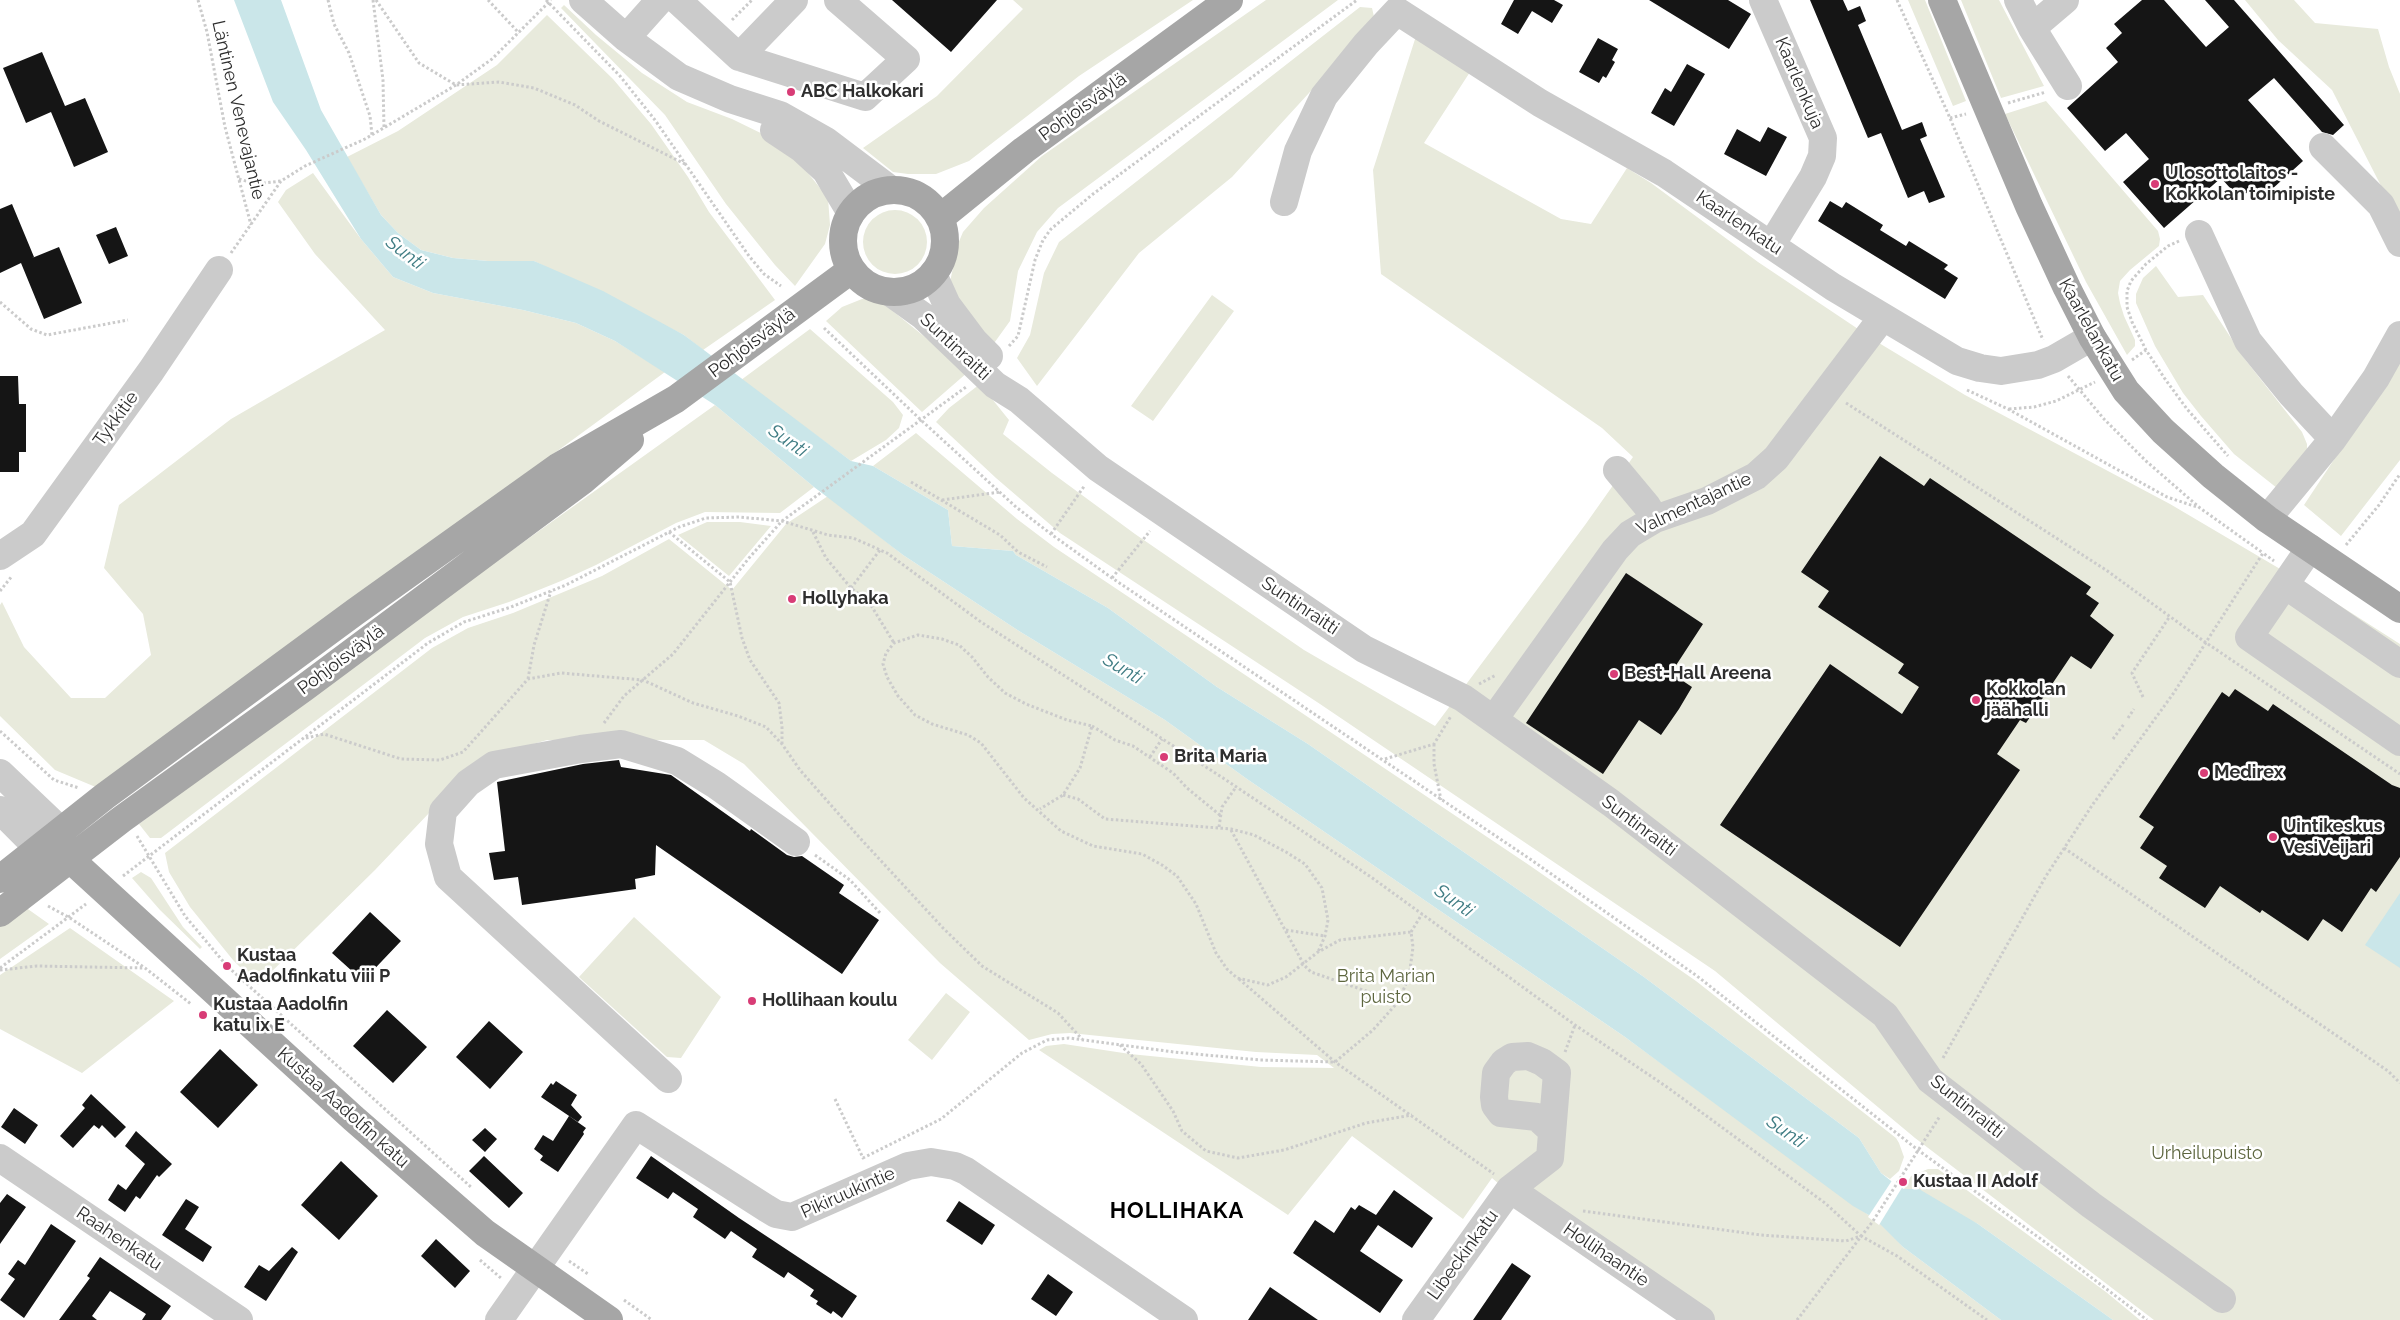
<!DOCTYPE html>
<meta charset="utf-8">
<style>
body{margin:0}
canvas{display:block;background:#fff}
</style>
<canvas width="2400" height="1320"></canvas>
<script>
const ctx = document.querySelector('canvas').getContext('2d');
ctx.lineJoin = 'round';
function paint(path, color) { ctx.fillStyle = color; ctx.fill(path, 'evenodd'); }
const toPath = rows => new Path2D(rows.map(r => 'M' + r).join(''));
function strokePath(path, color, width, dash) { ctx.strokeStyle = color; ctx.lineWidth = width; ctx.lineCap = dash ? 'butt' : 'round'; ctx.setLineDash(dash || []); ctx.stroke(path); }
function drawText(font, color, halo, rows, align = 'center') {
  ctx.font = font + ' Raleway,sans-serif'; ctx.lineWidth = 5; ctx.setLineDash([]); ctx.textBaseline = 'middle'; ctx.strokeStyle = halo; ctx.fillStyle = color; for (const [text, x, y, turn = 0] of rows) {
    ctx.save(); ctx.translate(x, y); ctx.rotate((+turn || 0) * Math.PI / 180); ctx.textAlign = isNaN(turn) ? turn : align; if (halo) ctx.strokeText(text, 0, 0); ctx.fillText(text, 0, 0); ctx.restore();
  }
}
const green = toPath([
 [1013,0,1193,0,1079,76,969,161,936,174,908,174,893,172,863,148,937,96,1023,9],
 [1266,0,1338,0,1058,208,1037,232,1018,271,1010,321,992,346,954,298,950,282,958,244,963,232,984,208,1042,156],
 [1908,0,1925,0,1966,101,1953,106],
 [1961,0,1999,0,2044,86,2001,98],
 [2245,0,2294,0,2315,23,2378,29,2389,67,2400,94,2400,223,2332,90,2278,40],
 [564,5,596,35,642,73,687,102,732,119,777,141,804,168,828,198,830,225,825,244,795,286,775,265,726,204,665,115,561,8],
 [1360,7,1372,8,1375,21,1232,177,1139,253,1037,386,1017,358,1030,335,1044,273,1059,242],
 [547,15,613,79,651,124,688,177,709,212,775,300,703,350,684,335,534,261,488,261,453,258,421,250,398,233,381,215,347,157,398,131,497,65],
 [1417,33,1470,72,1424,143,1561,219,1591,224,1627,168,1651,183,1758,262,1879,343,1965,395,2170,504,2314,589,2400,644,2400,1320,2154,1320,1915,1138,1715,971,1320,704,1060,533,996,478,936,422,949,408,980,384,1009,420,1003,434,1052,473,1135,534,1304,650,1435,726,1585,525,1633,457,1602,428,1381,274,1373,170],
 [2046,101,2158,231,2160,239,2159,246,2130,270,2120,281,2118,293,2120,303,2124,316,2135,340,2135,346,2127,355,2086,282,2005,114],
 [313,173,361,239,393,277,433,293,523,310,576,323,615,341,665,372,98,788,55,770,0,716,0,605,2,602,24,647,71,698,105,698,151,655,143,614,104,568,119,505,231,419,385,330,315,254,278,202,286,190],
 '863 242a32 32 0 1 1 64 0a32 32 0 1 1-64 0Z',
 [2156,266,2178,297,2203,295,2244,358,2302,432,2307,444,2307,457,2282,492,2234,454,2201,416,2183,393,2155,346,2136,303,2136,294,2143,278],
 [1212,295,1234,311,1153,421,1131,406],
 [862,299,878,299,968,372,922,412,826,321,842,307],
 [810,329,893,402,903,415,899,428,886,440,851,461,741,380],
 [2400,360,2400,460,2341,536,2304,505],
 [715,405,814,487,780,513,705,512,676,523,596,565,561,581,509,602,463,617,425,638,161,838,150,838,139,824,409,624],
 [916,433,1017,519,1054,547,1529,865,1696,981,1896,1138,1899,1143,1904,1157,1899,1171,1890,1179,1881,1173,1859,1138,1644,977,1308,744,1217,687,1108,608,1016,555,1013,551,952,546,948,510,873,466],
 [828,496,903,555,1019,631,1165,720,1247,779,1625,1037,1885,1227,1903,1247,2001,1320,1690,1320,1513,1196,1492,1178,1463,1219,1352,1136,1288,1215,1039,1050,1046,1046,1064,1044,1130,1054,1261,1067,1334,1068,1317,1055,1256,1052,1070,1033,1052,1034,1029,1040,940,963,744,764,704,740,547,740,499,754,467,773,375,870,258,985,233,960,190,907,169,872,165,853,432,648,468,628,513,613,602,576,669,539,732,590,786,524],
 [707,522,740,522,771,526,729,576,678,535],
 [141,872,151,878,183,927,202,947,200,949,160,910,132,878],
 [25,907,49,924,0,959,0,927],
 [634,917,721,997,681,1058,667,1057,579,977],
 [70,928,174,1001,82,1073,0,1029,0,975],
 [946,993,970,1012,932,1060,908,1040],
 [1928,1169,1938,1169,2106,1292,2140,1320,2113,1320,1978,1224,1904,1189,1911,1176]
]);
const water = toPath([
 [234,0,281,0,321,110,381,215,398,233,421,250,453,258,488,261,534,261,603,291,684,335,851,461,873,466,948,510,952,546,1013,551,1016,555,1108,608,1217,687,1308,744,1644,977,1859,1138,1881,1173,1895,1184,1904,1189,1919,1189,1978,1224,2113,1320,2001,1320,1903,1247,1874,1218,1853,1206,1625,1037,1247,779,1165,720,1019,631,903,555,814,487,715,405,615,341,576,323,523,310,433,293,393,277,361,239,306,150,273,102],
 [2400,893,2400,968,2365,945]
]);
const pier = toPath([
 [1893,1179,1903,1186,1879,1225,1868,1217]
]);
const building = toPath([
 [892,0,997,0,951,52],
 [1514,0,1554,0,1563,5,1552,23,1532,11,1518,34,1501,24],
 [1649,0,1728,0,1751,14,1729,49],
 [1810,0,1843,0,1848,11,1860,6,1866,21,1858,25,1902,130,1922,122,1927,136,1920,139,1945,197,1929,203,1924,191,1908,198,1881,133,1868,138],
 [2142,0,2164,0,2206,47,2229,27,2205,0,2234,0,2344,125,2333,135,2322,132,2274,78,2248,100,2303,161,2260,200,2251,189,2240,199,2221,178,2164,228,2123,182,2149,159,2126,133,2105,151,2067,108,2118,62,2106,48,2122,33,2114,24],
 [1598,38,1618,49,1612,60,1615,62,1606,78,1603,76,1599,83,1579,72],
 [42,52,65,106,85,98,108,152,74,167,51,112,26,123,3,68],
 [1687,64,1705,74,1674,126,1651,113,1665,88,1671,92],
 [1768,127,1787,137,1766,176,1724,154,1737,129,1760,142],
 [1830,201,1842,208,1846,202,1883,225,1880,230,1906,246,1909,241,1948,265,1944,269,1958,278,1945,299,1818,221],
 [12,204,34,257,32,258,59,247,82,303,44,319,21,263,0,273,0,209],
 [116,227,128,256,109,264,96,235],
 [0,376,18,376,19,404,26,404,26,452,19,452,19,472,0,472],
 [1880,456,1924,486,1930,478,2091,587,2086,594,2099,603,2090,616,2114,635,2091,669,2071,656,2026,723,2020,720,1997,754,2020,770,1900,947,1720,825,1830,664,1902,714,1919,687,1898,673,1904,664,1818,607,1829,591,1801,572],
 [1626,573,1703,624,1671,673,1692,687,1679,709,1661,735,1639,720,1603,774,1526,723],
 [2235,689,2268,711,2273,704,2392,785,2400,788,2400,857,2376,892,2371,888,2342,932,2323,919,2308,941,2262,910,2260,913,2220,886,2205,908,2159,878,2167,866,2140,848,2154,827,2139,817,2222,692,2229,697],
 [619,760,621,767,671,775,750,831,751,829,787,855,794,857,802,856,844,885,839,893,879,920,842,974,656,845,655,875,635,879,636,889,522,905,518,877,494,880,489,853,505,851,497,782,583,764],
 [370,912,401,941,363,981,332,953],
 [387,1010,427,1047,393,1083,353,1046],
 [489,1021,523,1052,490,1089,456,1057],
 [220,1049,258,1085,218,1128,180,1092],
 [556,1081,577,1095,571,1105,582,1117,578,1122,541,1097,551,1083,553,1085],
 [91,1094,126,1127,115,1138,102,1125,99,1129,94,1125,73,1148,60,1136,85,1108,82,1105],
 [14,1108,38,1125,25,1144,1,1127],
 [569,1116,586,1128,583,1132,584,1134,558,1172,540,1160,543,1156,534,1149,543,1135,553,1141],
 [485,1128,497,1139,485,1152,472,1140],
 [136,1131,172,1164,159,1177,157,1175,140,1199,136,1196,125,1212,108,1200,118,1184,126,1190,145,1164,125,1146],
 [484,1156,523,1193,509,1208,469,1171],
 [651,1156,739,1218,857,1296,842,1318,833,1311,831,1314,816,1304,818,1301,810,1296,814,1290,788,1272,784,1278,752,1257,757,1249,731,1231,725,1239,693,1217,698,1209,673,1192,668,1199,636,1178],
 [341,1161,378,1196,339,1240,301,1205],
 [1394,1190,1433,1218,1412,1248,1378,1225,1360,1251,1403,1280,1380,1313,1293,1253,1315,1220,1334,1233,1351,1207,1355,1210,1359,1205,1376,1215],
 [7,1194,26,1207,0,1244,0,1203],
 [186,1199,199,1207,185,1229,212,1247,203,1262,162,1235],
 [959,1201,995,1225,982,1245,946,1221],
 [51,1224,76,1241,24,1318,0,1300,15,1279,8,1274,18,1260,25,1265],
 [436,1239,470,1271,455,1288,421,1256],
 [292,1247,298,1252,266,1301,244,1287,259,1265,269,1271],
 [100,1257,171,1306,161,1320,142,1320,146,1314,110,1291,92,1316,97,1320,59,1320,90,1278,87,1276],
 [1512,1263,1531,1276,1501,1320,1473,1320],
 [1048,1274,1073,1292,1056,1316,1031,1299],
 [1270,1287,1318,1320,1248,1320]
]);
const path = toPath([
 [198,0,207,32,225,127,251,225],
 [328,0,334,24,349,53,370,116,372,135],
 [373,0,383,80,384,128],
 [376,0,419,63,456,85,499,82,534,88,575,105,599,121,687,165],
 [488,0,519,33],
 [546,0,620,76,655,120,749,256,764,274,781,286],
 [1897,0,1950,118,2043,340],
 [732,20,752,0],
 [2008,103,2046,92],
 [1950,118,1966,114],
 [239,179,256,184,281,181],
 [2179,241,2168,246,2146,264,2131,281,2127,291,2127,307,2132,322,2146,350,2165,379,2187,409,2228,456],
 [231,253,281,181,305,166,365,139,456,85,492,59,551,0],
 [0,302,31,329,47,335,128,320],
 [824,328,922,421,1016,507,1051,534,1112,578,1530,859,1697,976,1918,1150,2045,1242,2147,1320],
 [1009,346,1018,336,1035,260,1043,240,1051,229,1093,194,1357,0],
 [2132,360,2146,350],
 [2068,376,2104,419,2146,461,2200,508,2263,553],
 [1967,390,2008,409,2167,497,2197,507],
 [1846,403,2106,570,2205,642,2400,774],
 [2009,409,2034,407,2056,401,2095,382],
 [911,482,1000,535,1018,552,1047,567],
 [942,500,1000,492],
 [669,532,730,582,742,638,750,660,779,703,782,727,782,744],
 [813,532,826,558,851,588,869,602,894,643],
 [1051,534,1085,485],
 [2346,545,2379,505,2400,474],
 [1112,578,1150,531],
 [851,588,880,550],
 [0,591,12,576],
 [528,679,534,645,551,591],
 [1479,684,1496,675],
 [2143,697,2132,673,2170,616],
 [2128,718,2134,709],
 [604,723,624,696,673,654,749,558,782,521,966,387],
 [1092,726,1115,740,1133,746,1173,773,1187,788,1221,816],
 [0,731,54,780,79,788],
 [306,738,324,734,401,759,440,760,463,752,528,679,561,673,643,680,693,703,738,716,766,727,782,744,800,770,859,837,943,928,982,966,1058,1013,1082,1039],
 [2113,739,2124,724],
 [1434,744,1434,764,1441,800],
 [1150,757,1162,739],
 [1385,759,1434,744,1451,716],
 [1063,795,1078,799,1105,819,1231,829,1254,835,1286,852,1305,864,1322,888,1328,920,1325,936,1318,952],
 [1219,827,1222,807,1236,787],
 [1231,830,1304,965,1311,972,1398,1002],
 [137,836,185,916,227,966,472,1188],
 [2064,848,2388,1071,2400,1083],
 [815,855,850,880,881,914],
 [123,876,428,643,464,622,511,607,566,585,679,527,706,518,739,517,782,521,828,535,853,538,887,553,981,622,1223,778,1371,877,1575,1025,1667,1087,1825,1203,1861,1236],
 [48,906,70,918,145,968,191,1004],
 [1286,930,1325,936],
 [1411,932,1422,914],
 [0,968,86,904],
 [0,970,37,966,144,968],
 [1239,979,1335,1062,1494,1174],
 [1120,1045,1141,1064,1173,1111,1182,1131,1206,1151,1238,1158,1284,1150,1366,1123,1412,1115],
 [1565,1052,1575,1025],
 [1943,1058,2046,876,2093,804,2173,694,2263,553,2274,561],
 [835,1099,863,1158,941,1119,1022,1053,1047,1040,1069,1038,1174,1052,1260,1060,1335,1062,1373,1030,1398,1002,1409,977,1413,947,1411,932,1340,940,1318,952,1286,977,1268,985,1237,978,1227,969,1216,953,1196,904,1177,876,1162,865,1142,854,1093,846,1061,831,1024,798,981,743,968,735,932,724,915,715,898,696,887,677,883,664,886,653,894,643,918,635,942,639,959,645,972,657,988,677,1005,693,1026,704,1067,720,1092,726,1080,768,1063,795,1040,809],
 [1583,1211,1761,1235,1846,1241,1861,1236,1897,1256,1987,1320],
 [480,1260,502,1279],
 [569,1261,588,1274],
 [624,1300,652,1320],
 [1797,1320,1873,1221,1940,1116]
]);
const minor = toPath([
 [583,0,626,38,679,77,730,99,780,115,826,141,891,190],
 [677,0,739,57,865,97,906,59,838,0],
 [1763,0,1823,138,1822,156,1813,177,1772,244],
 [2018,0,2032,28,2068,86],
 [2032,28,2065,0],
 [626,38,660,0],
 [739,57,794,0],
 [774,130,801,148,826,171,851,213],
 [2323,147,2381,205,2400,243],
 [1284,202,1298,151,1324,96,1366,44,1397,11,1540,103,1664,173,1833,287,1957,361,1980,368,2001,371,2038,365,2054,359,2092,337],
 [2199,234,2248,341,2291,394,2333,439,2267,519],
 [933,274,947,305,974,341,989,356],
 [891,293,923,316,995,385,1019,400,1098,468,1364,649,1463,698,1611,803,1885,1015,1930,1080,2091,1205,2222,1299],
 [2333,439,2376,378,2400,335],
 [1617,470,1647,506,1655,519],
 [2310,548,2249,637,2400,742],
 [0,556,33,534,151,371,219,270],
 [2285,585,2400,664],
 [1494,719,1615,550,1630,534,1655,519,1707,501,1756,476,1776,458,1882,318],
 [0,773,61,831],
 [0,810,39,849],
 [668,1079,448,877,439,844,443,811,468,783,494,765,581,749,621,744,677,761,716,785,796,842],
 [0,1158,239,1320],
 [1510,1189,1701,1320],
 [499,1320,636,1125,766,1208,776,1214,792,1217,908,1166,931,1162,955,1166,966,1171,1184,1320],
 [1416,1320,1510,1189,1550,1158,1557,1073,1542,1062,1528,1056,1512,1057,1504,1062,1496,1073,1494,1097,1495,1105,1501,1113,1537,1117,1551,1130]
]);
const major = toPath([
 [1942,0,2029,206,2067,288,2092,337,2126,391,2163,431,2213,476,2267,519,2400,609],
 '843 241a51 51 0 1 1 102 0a51 51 0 1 1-102 0Z',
 [940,218,1024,150,1229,0],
 [53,853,70,859,353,1118,485,1233,609,1320],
 [0,879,105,796,355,612,558,467,676,399,851,270],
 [0,913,122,819,304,688,582,481,630,440]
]);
const markers = [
 [791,92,5,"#d83c76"],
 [2155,184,5,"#d83c76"],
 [792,599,5,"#d83c76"],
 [1614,674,5,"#d83c76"],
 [1976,700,5,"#d83c76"],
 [1164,757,5,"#d83c76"],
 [2204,773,5,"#d83c76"],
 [2273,837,5,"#d83c76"],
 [227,966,5,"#d83c76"],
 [752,1001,5,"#d83c76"],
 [203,1015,5,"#d83c76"],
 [1903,1182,5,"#d83c76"]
];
const streetNames = [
 ["Kaarlenkuja",1799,83,67],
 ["Pohjoisväylä",1083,107,-36],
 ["Läntinen Venevajantie",238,110,77],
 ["Kaarlenkatu",1739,223,34],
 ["Kaarlelankatu",2091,330,61],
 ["Pohjoisväylä",752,343,-37],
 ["Suntinraitti",955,347,43],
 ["Tykkitie",116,419,-54],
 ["Valmentajantie",1694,504,-25],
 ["Suntinraitti",1300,606,34],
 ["Pohjoisväylä",341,660,-37],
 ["Suntinraitti",1639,826,37],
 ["Suntinraitti",1967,1107,39],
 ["Kustaa Aadolfin katu",343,1108,42],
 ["Pikiruukintie",848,1193,-24],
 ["Raahenkatu",119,1239,34],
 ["Libeckinkatu",1463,1255,-54],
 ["Hollihaantie",1606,1255,34]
];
const poiNames = [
 ["ABC Halkokari",801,92],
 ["Ulosottolaitos -",2165,174],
 ["Kokkolan toimipiste",2165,195],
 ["Hollyhaka",802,599],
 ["Best‑Hall Areena",1624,674],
 ["Kokkolan",1986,690],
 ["jäähalli",1986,711],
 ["Brita Maria",1174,757],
 ["Medirex",2214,773],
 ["Uintikeskus",2283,827],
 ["VesiVeijari",2283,848],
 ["Kustaa",237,956],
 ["Aadolfinkatu viii P",237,977],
 ["Hollihaan koulu",762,1001],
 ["Kustaa Aadolfin",213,1005],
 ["katu ix E",213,1026],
 ["Kustaa II Adolf",1913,1182]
];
const parkNames = [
 ["Brita Marian",1386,977],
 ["puisto",1386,998],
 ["Urheilupuisto",2207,1154]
];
const waterNames = [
 ["Sunti",405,253,37],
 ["Sunti",788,441,35],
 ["Sunti",1123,669,31],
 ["Sunti",1454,901,35],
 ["Sunti",1786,1132,35]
];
const districtNames = [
 ["HOLLIHAKA",1177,1211]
];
paint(green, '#e8eadc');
paint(water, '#cae6e9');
paint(pier, '#fff');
paint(building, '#151515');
strokePath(path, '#cbcbcb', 3, [2.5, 2.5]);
strokePath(minor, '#cbcbcb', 28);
strokePath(major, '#a6a6a6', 28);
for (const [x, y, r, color] of markers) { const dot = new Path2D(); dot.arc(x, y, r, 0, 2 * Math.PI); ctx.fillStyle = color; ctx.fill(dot); strokePath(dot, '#fff', 2); }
drawText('18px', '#2e2e2e', '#fff', streetNames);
drawText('bold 18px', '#2e2e2e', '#fff', poiNames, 'left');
drawText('18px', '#5d663e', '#fff', parkNames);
drawText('italic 19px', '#407d84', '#fff', waterNames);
ctx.letterSpacing = '1px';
drawText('bold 22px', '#000', '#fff', districtNames);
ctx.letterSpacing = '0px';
</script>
